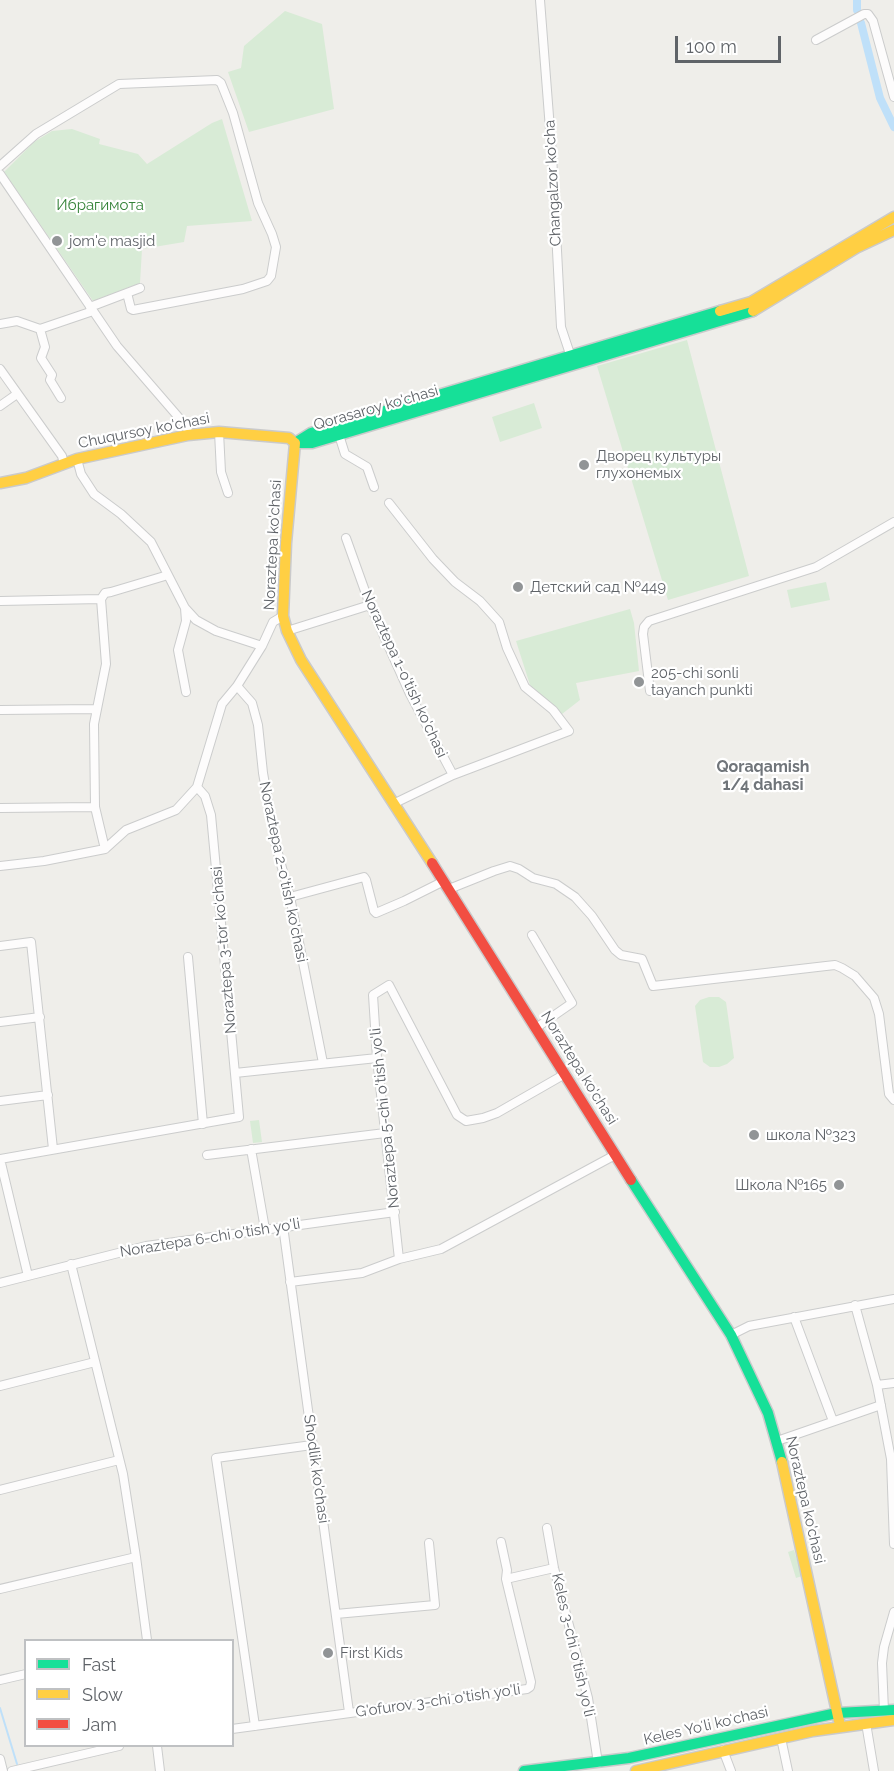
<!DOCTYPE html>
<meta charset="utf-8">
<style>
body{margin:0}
#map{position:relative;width:894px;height:1771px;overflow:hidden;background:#efeeea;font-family:Raleway,sans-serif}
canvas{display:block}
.legend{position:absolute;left:24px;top:1639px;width:210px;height:108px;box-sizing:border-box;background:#fff;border:2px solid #bfc1c3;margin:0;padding:8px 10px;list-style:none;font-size:18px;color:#5f6368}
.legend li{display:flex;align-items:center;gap:12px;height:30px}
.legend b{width:30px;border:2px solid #bfc1c3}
.scale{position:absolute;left:675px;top:36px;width:106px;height:27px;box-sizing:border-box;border:3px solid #5f6368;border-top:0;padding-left:8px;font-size:18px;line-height:21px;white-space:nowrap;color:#5f6368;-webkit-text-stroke:4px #fff;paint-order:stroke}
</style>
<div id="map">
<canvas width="894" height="1771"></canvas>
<ul class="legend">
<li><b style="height:8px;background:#16e098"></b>Fast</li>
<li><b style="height:8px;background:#ffcf43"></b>Slow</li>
<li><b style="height:8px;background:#f24e42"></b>Jam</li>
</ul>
<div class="scale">100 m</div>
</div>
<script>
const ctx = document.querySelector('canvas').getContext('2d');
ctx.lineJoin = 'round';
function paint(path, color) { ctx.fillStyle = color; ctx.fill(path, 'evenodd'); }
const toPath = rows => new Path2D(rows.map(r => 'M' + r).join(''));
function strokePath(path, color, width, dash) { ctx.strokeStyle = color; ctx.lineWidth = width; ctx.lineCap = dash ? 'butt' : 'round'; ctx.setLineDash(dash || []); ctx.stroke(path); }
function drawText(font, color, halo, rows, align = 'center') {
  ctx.font = font + ' Raleway,sans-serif'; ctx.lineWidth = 4.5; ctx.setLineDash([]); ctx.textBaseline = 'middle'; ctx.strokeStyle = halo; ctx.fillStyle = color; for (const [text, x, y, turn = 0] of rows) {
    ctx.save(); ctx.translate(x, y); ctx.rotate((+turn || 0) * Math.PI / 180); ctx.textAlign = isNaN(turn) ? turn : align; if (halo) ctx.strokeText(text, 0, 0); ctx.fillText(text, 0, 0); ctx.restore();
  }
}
const green = toPath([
 [285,11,322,24,334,109,249,132,228,72,241,68,244,46],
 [222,119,252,221,187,226,184,242,142,249,140,283,93,301,4,172,34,142,52,131,72,129,100,139,99,144,138,154,147,164,212,123],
 [687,340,749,576,668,600,597,366],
 [534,403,542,428,500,442,492,417],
 [826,582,830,600,791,608,787,590],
 [630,609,634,623,639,671,576,683,580,700,562,714,530,685,516,641],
 [709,997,719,997,726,1002,734,1058,727,1064,719,1067,710,1067,703,1062,695,1006,700,1000],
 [259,1120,262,1142,253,1143,250,1121],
 [794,1550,802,1576,796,1578,788,1552]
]);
const stream = toPath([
 [0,1708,17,1764]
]);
const canal = toPath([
 [857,0,857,10],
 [861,23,880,98,894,127]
]);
const street = toPath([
 [540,0,552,155,561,327,572,360],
 [816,40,864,14,868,14,873,21,894,97],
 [0,166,36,134,119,84,217,80,221,83,233,113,258,203,272,234,276,247,271,276,267,281,243,289,133,310,131,309,127,293],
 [0,174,117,346,187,427,188,435],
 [90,307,140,288],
 [0,324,17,321,40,329,93,311],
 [40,329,45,347,41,358,52,375,50,380,61,398],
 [0,369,62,456,64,464],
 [0,406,17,394],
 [219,432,221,472,228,493],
 [339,435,345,454,367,467,374,487],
 [77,459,81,474,94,494,121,514,151,542,185,608,196,620,216,631,262,646],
 [389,503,433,559,455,582,480,601,499,622,507,648,525,687,553,710,569,731,453,775,395,803],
 [346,538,370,605,410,694,453,775],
 [101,599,106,664,94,724,95,807,105,849],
 [0,601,101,599,105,593,111,592,168,575],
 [185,608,186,621,178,650,186,692],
 [287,631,370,605],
 [237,686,252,703,258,725,263,773,276,846,290,897,323,1063],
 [650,691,643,634,644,627,649,621,816,567,894,522],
 [0,710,96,709],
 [0,808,95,807],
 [0,866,44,861,105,849,126,830,176,810,197,787,222,704,237,686,262,646,273,622,283,616],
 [449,889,494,871,510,866,519,869,533,878,556,884,575,897,592,916,615,950,621,955,642,959,653,986,826,966,835,965,842,968,855,976,874,998,879,1014,889,1094,894,1100],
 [290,897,364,877,366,880,374,911,376,913,404,901,444,881],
 [532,935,572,1003,536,1028],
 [0,946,31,942,53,1149],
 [188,957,203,1124],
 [0,1022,40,1017],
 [235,1073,377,1058],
 [0,1101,48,1095],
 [251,1149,265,1229],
 [207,1155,385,1133],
 [0,1159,239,1117,211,815,205,796,197,787],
 [0,1159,28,1276],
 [283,1226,349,1712],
 [399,1259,377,1058,373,995,389,985,457,1115,466,1121,483,1118,497,1113,565,1074],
 [71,1264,123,1474,136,1557,147,1640],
 [290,1282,362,1273,399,1259,441,1249,615,1155],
 [0,1283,146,1246,395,1212],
 [855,1305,877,1385,891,1459,894,1544],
 [794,1317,833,1421],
 [731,1335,749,1326,894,1299],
 [877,1385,894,1383],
 [0,1386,95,1362],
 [777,1441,881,1405],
 [0,1490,119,1460],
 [547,1528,554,1568,588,1698,598,1763],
 [506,1579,554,1568],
 [0,1589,136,1557],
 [336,1614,435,1605,429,1543],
 [0,1680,26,1674],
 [884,1711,882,1663,884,1647,894,1612],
 [866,1723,874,1771],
 [255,1726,216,1458,312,1445],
 [232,1729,527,1689,530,1687,531,1682,506,1579,507,1570,501,1542],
 [781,1738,788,1771],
 [157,1746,160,1771],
 [723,1750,731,1771],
 [0,1759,3,1771],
 [12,1771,119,1746]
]);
const fast = toPath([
 [295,443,311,433,720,311],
 [295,443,312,443,753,311],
 [631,1180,731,1335,768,1413,782,1462],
 [524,1771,629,1758,837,1713,894,1710]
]);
const slow = toPath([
 [720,311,751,302,894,217],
 [753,311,856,248,894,230],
 [295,443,286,543,283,616,287,631,301,660,432,863],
 [0,483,26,478,77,459,188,435,219,432,289,438,295,443],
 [782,1462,839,1721],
 [636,1771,813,1731,894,1720]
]);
const jam = toPath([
 [432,863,631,1180]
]);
const markers = [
 [57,241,6,"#919496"],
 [584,465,6,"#919496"],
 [518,587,6,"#919496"],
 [639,682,6,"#919496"],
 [754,1135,6,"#919496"],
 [839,1185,6,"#919496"],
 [328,1653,6,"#919496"]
];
const streetNames = [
 ["Changalzor ko'cha",553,183,-93],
 ["Qorasaroy ko'chasi",376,408,-16],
 ["Chuqursoy ko'chasi",144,431,-11],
 ["Noraztepa ko'chasi",273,545,-87],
 ["Noraztepa 1-o'tish ko'chasi",404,674,65],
 ["Noraztepa 2-o'tish ko'chasi",283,872,78],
 ["Noraztepa 3-tor ko‘chasi",224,950,-95],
 ["Noraztepa ko'chasi",579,1068,58],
 ["Noraztepa 5-chi o'tish yo'li",385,1118,-96],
 ["Noraztepa 6-chi o'tish yo'li",210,1238,-9],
 ["Shodlik ko'chasi",316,1469,82],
 ["Noraztepa ko'chasi",805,1500,77],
 ["Keles 3-chi o'tish yo'li",573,1645,77],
 ["G'ofurov 3-chi o'tish yo'li",438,1701,-8],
 ["Keles Yoʻli koʻchasi",706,1726,-13]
];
const parkNames = [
 ["Ибрагимота",100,205]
];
const poiNames = [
 ["jom'e masjid",69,241],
 ["Дворец культуры",596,456],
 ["глухонемых",596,473],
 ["Детский сад №449",530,587],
 ["205-chi sonli",651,673],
 ["tayanch punkti",651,690],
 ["школа №323",766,1135],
 ["Школа №165",827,1185,"right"],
 ["First Kids",340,1653]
];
const neighbourhoodNames = [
 ["Qoraqamish",763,767],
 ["1/4 dahasi",763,785]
];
paint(green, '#d8ebd6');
strokePath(stream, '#bfe0f9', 2);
strokePath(canal, '#bfe0f9', 8);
strokePath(street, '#cbcccc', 10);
strokePath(fast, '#cacacb', 13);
strokePath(slow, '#cacacb', 13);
strokePath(jam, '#cacacb', 13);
strokePath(street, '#fdfcfc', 8);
strokePath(fast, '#16e098', 10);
strokePath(slow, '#ffcf43', 10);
strokePath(jam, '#f24e42', 10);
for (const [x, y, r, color] of markers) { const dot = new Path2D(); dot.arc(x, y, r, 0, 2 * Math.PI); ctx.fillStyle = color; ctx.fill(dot); strokePath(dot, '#fff', 2); }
drawText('15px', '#5f6368', '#fff', streetNames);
drawText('15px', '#348238', '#fff', parkNames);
drawText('15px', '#5f6368', '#fff', poiNames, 'left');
drawText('bold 16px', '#70757a', '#fff', neighbourhoodNames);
</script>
